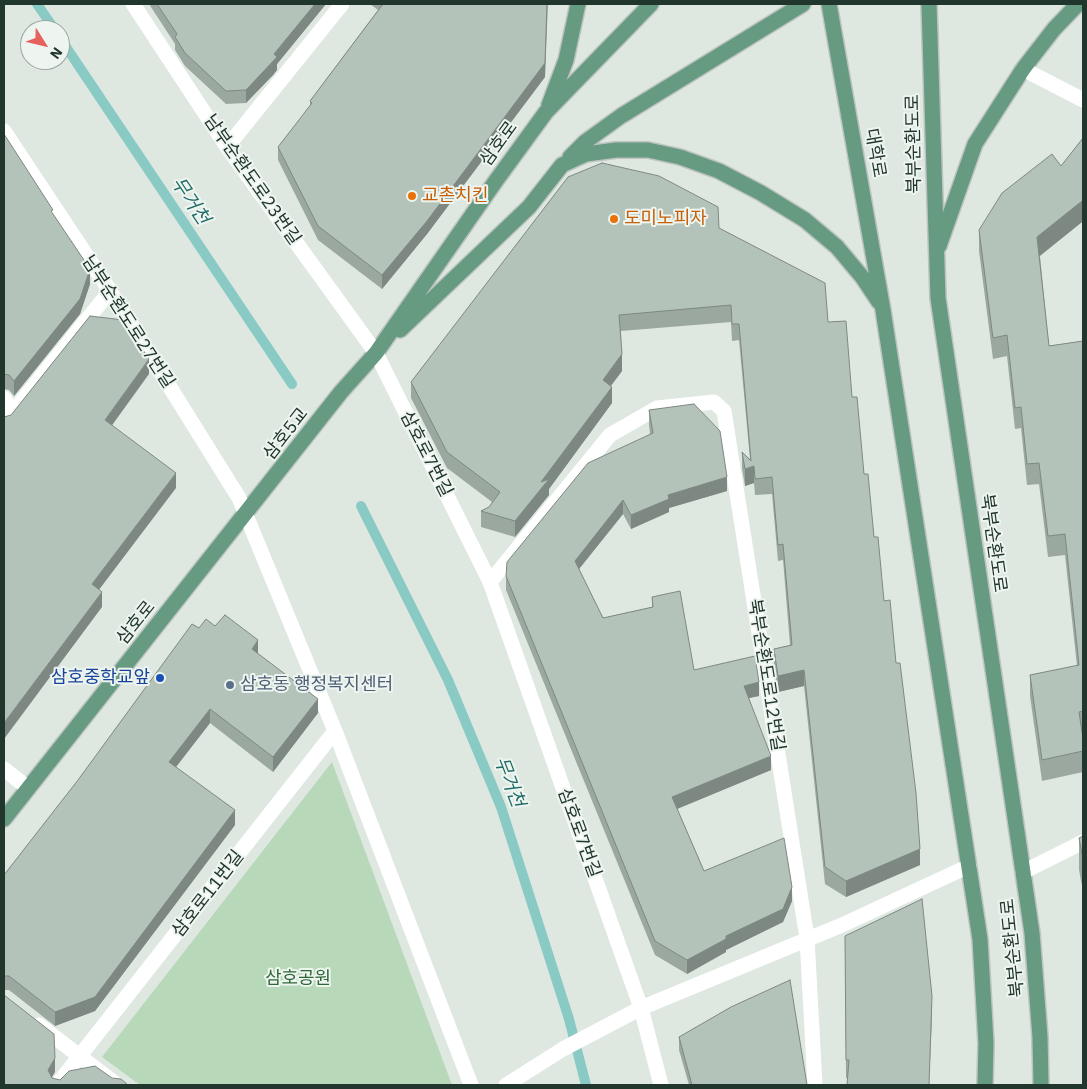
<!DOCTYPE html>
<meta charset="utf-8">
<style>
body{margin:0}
#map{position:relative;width:1087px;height:1089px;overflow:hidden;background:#dee8e1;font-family:"IBM Plex Sans",sans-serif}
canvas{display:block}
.frame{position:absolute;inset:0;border:5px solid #21362c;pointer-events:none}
.north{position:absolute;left:20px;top:20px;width:50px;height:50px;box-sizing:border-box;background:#eef5f0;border:1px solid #9ca9a2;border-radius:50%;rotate:126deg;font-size:14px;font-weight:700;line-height:20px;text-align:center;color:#21362c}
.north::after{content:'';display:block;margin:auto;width:18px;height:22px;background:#e6615e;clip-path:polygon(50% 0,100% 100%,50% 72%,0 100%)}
</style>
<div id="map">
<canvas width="1087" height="1089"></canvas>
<div class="frame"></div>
<div class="north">N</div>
</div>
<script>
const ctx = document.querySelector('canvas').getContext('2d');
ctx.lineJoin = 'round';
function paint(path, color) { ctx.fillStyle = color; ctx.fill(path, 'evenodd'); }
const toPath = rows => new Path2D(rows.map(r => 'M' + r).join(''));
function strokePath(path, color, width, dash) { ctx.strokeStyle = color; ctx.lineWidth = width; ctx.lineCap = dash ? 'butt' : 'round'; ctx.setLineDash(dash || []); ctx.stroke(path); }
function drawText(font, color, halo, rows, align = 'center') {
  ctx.font = font + ' "IBM Plex Sans","Noto Sans KR",sans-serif'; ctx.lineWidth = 4; ctx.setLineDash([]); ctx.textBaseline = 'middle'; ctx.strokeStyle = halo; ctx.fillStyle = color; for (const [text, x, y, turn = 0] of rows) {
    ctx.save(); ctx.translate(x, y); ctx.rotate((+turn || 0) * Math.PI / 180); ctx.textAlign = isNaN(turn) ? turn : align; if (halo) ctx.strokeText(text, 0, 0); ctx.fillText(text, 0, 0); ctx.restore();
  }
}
const green = toPath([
 [332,762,452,1085,140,1085,102,1057]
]);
const stream = toPath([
 [37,4,55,30],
 [60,38,292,384],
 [361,506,448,680,501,807,569,1019,586,1085]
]);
const minor = toPath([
 [133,4,227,147,376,353,490,582,641,1008,661,1085],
 [1023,69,1083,100],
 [4,131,110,291,239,498,335,731,471,1085],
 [227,147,342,4],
 [4,398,13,412,4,424],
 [13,412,110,291],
 [490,582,610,435,657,408,714,402,724,411,807,938,815,1085],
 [4,769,28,788],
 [1023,872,1083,842],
 [39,1025,117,1085],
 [57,1085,335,731],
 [506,1085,563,1049,641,1008,842,925,969,866]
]);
const major = toPath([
 [829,4,883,310,980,939,986,1043,985,1085],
 [929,4,938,298,1032,933,1040,1037,1041,1085],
 [549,105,566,60,578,4],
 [570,157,585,142,621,116,803,4],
 [939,246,975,144,1023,69,1054,29,1078,4],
 [400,330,529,207,562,165,586,154,616,150,648,150,680,157,719,171,761,193,805,220,837,247,863,278,879,302],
 [4,819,341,392,376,353,495,182,546,112,651,4]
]);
const wall = toPath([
 [149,4,326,4,277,64,277,70,273,75,246,103,226,104,185,66,175,50,175,44],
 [370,4,548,4,545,77,427,234,382,289,318,240,278,160,278,147,310,107,310,101,378,10],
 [4,134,53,215,90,284,80,314,14,396,9,390,4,389],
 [1083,138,1083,223,1082,222,1040,256,1049,346,1083,341,1083,732,1082,732,1083,739,1083,772,1042,781,1030,696,1030,675,1077,666,1065,555,1048,557,1039,484,1027,485,1021,428,1015,429,1007,356,993,359,979,251,979,230,1061,166],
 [719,228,828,322,852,397,874,537,884,601,896,663,920,865,846,897,825,884,804,686,778,692,774,665,774,649,790,645,783,560,778,561,772,494,755,495,754,483,745,486,742,468,742,452,750,459,739,340,732,341,731,322,621,331,622,371,611,386,612,403,549,489,549,495,515,537,481,527,481,511,489,507,492,502,447,468,411,398,411,382],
 [649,410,727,491,669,508,669,512,631,529,623,514,579,569,603,618,652,607,652,597,694,670,759,696,749,698,771,770,677,809,704,871,792,901,783,922,726,950,726,952,687,974,655,955,506,590,506,576,650,434,649,424],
 [215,626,258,654,318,713,273,772,210,723,176,767,235,825,95,1011,55,1026,9,990,4,990,4,875,199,628],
 [1083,836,1083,891,1079,870,1079,838],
 [845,936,932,1015,848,1078,846,1078],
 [679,1037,807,1085,689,1085,679,1050]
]);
const shadedWall = toPath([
 [315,4,326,4,277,64,277,70,273,75,246,103,246,90,274,54],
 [547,4,545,77,427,234,382,289,382,275],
 [1082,201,1082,222,1037,258,1037,237],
 [90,269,90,284,80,314,14,396,14,381],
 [622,354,622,371,603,396,603,380],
 [149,359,149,374,105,435,105,420],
 [612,387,612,403,549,489,549,495,515,537,515,521,541,482],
 [754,466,754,483,745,486,745,469],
 [176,473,176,488,92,599,92,584],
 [727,477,727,491,669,508,669,512,631,529,631,515,668,495],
 [623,500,623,514,575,574,575,561],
 [102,592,102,607,4,739,4,723],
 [258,640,258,655,252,649],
 [804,670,804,686,778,692,778,676],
 [759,682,759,696,744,699,744,686],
 [318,699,318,713,273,772,273,757],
 [210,709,210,723,169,776,169,762],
 [771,756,771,770,672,811,672,797],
 [235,810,235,825,95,1011,55,1026,55,1012],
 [920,849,920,865,846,897,846,881],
 [792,887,792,901,783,922,726,950,726,952,687,974,687,960,726,936],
 [932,996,932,1015,929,1085],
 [55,1058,55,1072,48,1084,48,1070]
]);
const building = toPath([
 [157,4,315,4,274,54,277,57,246,90,226,91,185,53,175,37,177,34,157,4],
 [383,4,547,4,545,63,427,221,382,275,318,226,278,147,312,103,310,101,383,4],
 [4,134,53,210,51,211,90,269,80,299,14,381,9,375,4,374,4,134],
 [1083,138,1083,202,1082,201,1037,237,1049,346,1083,341,1083,711,1079,712,1083,739,1083,751,1042,760,1030,675,1079,665,1065,534,1048,536,1039,463,1027,464,1021,407,1015,408,1007,335,993,338,979,230,1002,193,1052,154,1061,166,1083,138],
 [602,163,659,176,718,207,719,228,825,283,828,322,846,321,852,397,857,397,864,474,868,474,874,537,878,537,884,601,890,600,896,663,900,663,916,793,920,849,846,881,825,867,804,670,778,676,774,649,792,645,783,544,778,545,772,477,755,479,754,466,745,469,742,452,751,461,739,324,732,324,731,305,619,315,622,354,603,380,612,387,541,482,549,479,515,521,481,511,489,507,500,492,447,452,411,382,568,177,602,163],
 [90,316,123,320,149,359,105,420,176,473,92,584,102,592,4,723,4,417,11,415,90,316],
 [694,404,720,431,727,477,668,495,669,499,631,515,623,500,575,561,603,618,653,607,652,597,680,591,694,670,755,656,759,682,744,686,771,756,672,797,704,871,784,838,792,887,783,909,726,936,726,939,687,960,655,941,506,576,507,562,588,463,653,433,649,410,694,404],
 [225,615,258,640,252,649,318,699,273,757,210,709,169,762,235,810,95,997,55,1012,9,976,4,976,4,875,78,780,192,624,199,628,206,619,215,626,225,615],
 [1083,836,1083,859,1079,838,1083,836],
 [922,899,932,996,929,1085,847,1085,849,1060,846,1060,845,936,922,899],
 [790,980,807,1085,692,1085,679,1037,731,1007,790,980],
 [4,995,54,1034,55,1058,48,1070,52,1078,60,1080,69,1071,95,1066,112,1078,121,1079,128,1085,4,1085,4,995]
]);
const markers = [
 [412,196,5,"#e8710a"],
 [614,219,5,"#e8710a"],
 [160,678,5,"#1a4fb4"],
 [230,685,5,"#5c6f8a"]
];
const streetNames = [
 ["삼호로",499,144,-54],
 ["북부순환도로",914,144,-91],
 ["대학로",875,153,80],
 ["남부순환도로23번길",252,180,55],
 ["남부순환도로27번길",128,322,57],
 ["삼호5교",286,434,-52],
 ["삼호로7번길",426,454,63],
 ["북부순환도로",993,543,82],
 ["삼호로",136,623,-51],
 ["북부순환도로12번길",766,675,81],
 ["삼호로7번길",579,833,70],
 ["삼호로11번길",208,894,-52],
 ["북부순환도로",1013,948,-96]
];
const foodNames = [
 ["교촌치킨",422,196],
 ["도미노피자",624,219]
];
const transitNames = [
 ["삼호중학교앞",150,678]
];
const serviceNames = [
 ["삼호동 행정복지센터",240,685]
];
const parkNames = [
 ["삼호공원",298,979]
];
const waterNames = [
 ["무거천",190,201,56],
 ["무거천",509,782,69]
];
paint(green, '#b8d8ba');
strokePath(stream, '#8acac5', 10);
strokePath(major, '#bcc3c0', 18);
strokePath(minor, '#fff', 15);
strokePath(major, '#669a81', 15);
paint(wall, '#9ba8a0');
paint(shadedWall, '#7e8882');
paint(building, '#b4c3ba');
strokePath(building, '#7e8882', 1);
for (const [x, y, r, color] of markers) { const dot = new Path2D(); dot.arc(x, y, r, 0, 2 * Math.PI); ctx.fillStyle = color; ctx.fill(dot); strokePath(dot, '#eef5f0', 2); }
drawText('18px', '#21362c', '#eef5f0', streetNames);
drawText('18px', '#c56008', '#eef5f0', foodNames, 'left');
drawText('18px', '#164399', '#eef5f0', transitNames, 'right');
drawText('18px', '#4e5e75', '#eef5f0', serviceNames, 'left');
drawText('18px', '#2f6938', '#eef5f0', parkNames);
drawText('italic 19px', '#216c68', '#eef5f0', waterNames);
</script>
